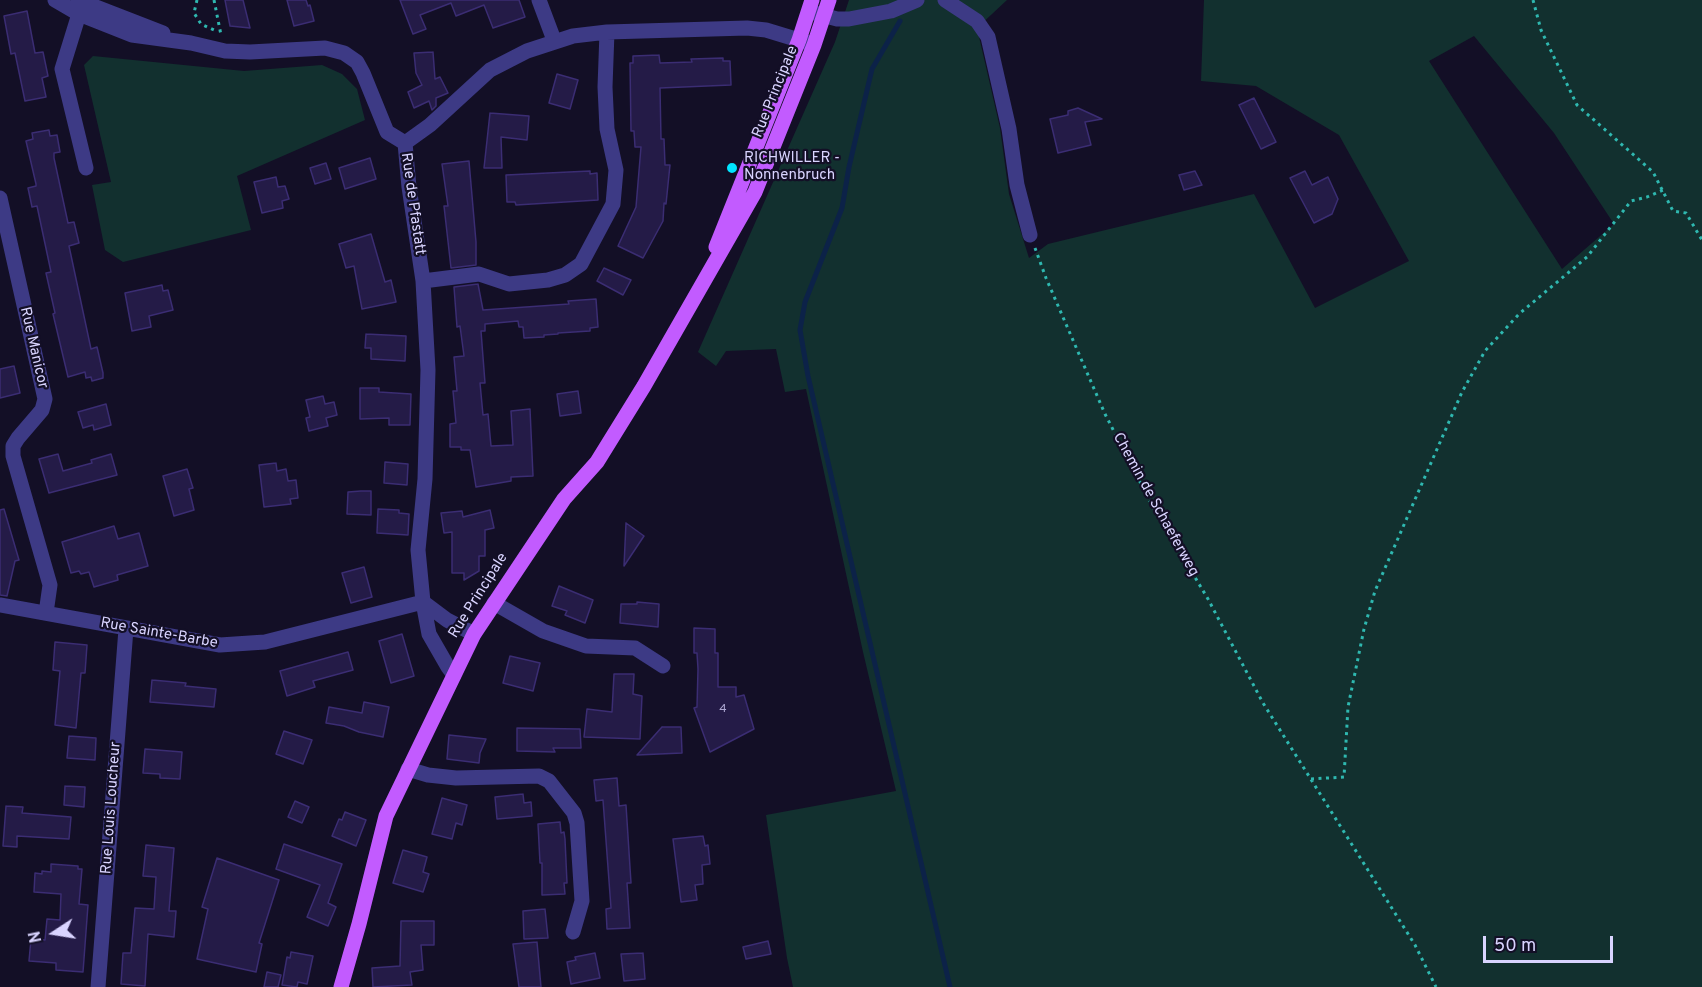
<!DOCTYPE html>
<style>
body{margin:0}
#map{position:relative;width:1702px;height:987px;overflow:hidden;background:#130f26;font-family:Overpass,sans-serif}
canvas{display:block}
.north{position:absolute;left:24px;top:903px;width:60px;height:60px;-webkit-text-stroke:4px #130f26;paint-order:stroke;rotate:258deg;font-size:16px;font-weight:700;line-height:24px;text-align:center;color:#d9d4ff}
.north::after{content:'';display:block;margin:auto;width:21px;height:27px;background:#d9d4ff;clip-path:polygon(50% 0,100% 100%,50% 72%,0 100%)}
.scale{position:absolute;left:1483px;top:936px;width:130px;height:27px;box-sizing:border-box;border:3px solid #d9d4ff;border-top:0;padding-left:8px;font-size:18px;line-height:21px;white-space:nowrap;color:#d9d4ff;-webkit-text-stroke:4px #130f26;paint-order:stroke}
</style>
<div id="map">
<canvas width="1702" height="987"></canvas>
<div class="north">N</div>
<div class="scale">50 m</div>
</div>
<script>
const ctx = document.querySelector('canvas').getContext('2d');
ctx.lineJoin = 'round';
function paint(path, color) { ctx.fillStyle = color; ctx.fill(path, 'evenodd'); }
const toPath = rows => new Path2D(rows.map(r => 'M' + r).join(''));
function strokePath(path, color, width, dash) { ctx.strokeStyle = color; ctx.lineWidth = width; ctx.lineCap = dash ? 'butt' : 'round'; ctx.setLineDash(dash || []); ctx.stroke(path); }
function drawText(font, color, halo, rows, align = 'center') {
  ctx.font = font + ' Overpass,sans-serif'; ctx.lineWidth = 4.5; ctx.setLineDash([]); ctx.textBaseline = 'middle'; ctx.strokeStyle = halo; ctx.fillStyle = color; for (const [text, x, y, turn = 0] of rows) {
    ctx.save(); ctx.translate(x, y); ctx.rotate((+turn || 0) * Math.PI / 180); ctx.textAlign = isNaN(turn) ? turn : align; if (halo) ctx.strokeText(text, 0, 0); ctx.fillText(text, 0, 0); ctx.restore();
  }
}
const green = toPath([
 [849,0,1007,0,977,28,1000,128,1009,194,1029,258,1048,244,1254,194,1315,308,1409,261,1339,135,1256,86,1201,81,1204,0,1702,0,1702,987,793,987,787,958,766,815,896,791,863,652,806,389,785,392,776,349,726,351,716,366,698,352,835,42],
 [1474,36,1554,133,1614,224,1562,269,1429,61],
 [93,56,244,71,322,65,342,74,357,89,365,120,237,176,251,230,123,262,105,250,92,185,111,182,84,65]
]);
const stream = toPath([
 [900,21,872,69,849,167,842,208,805,302,800,330,808,376,950,987]
]);
const building = toPath([
 [225,0,243,0,250,28,230,26,225,0],
 [287,0,306,0,308,6,310,5,314,21,294,26,287,0],
 [400,0,519,0,525,17,493,28,484,5,456,16,451,3,420,15,426,29,413,34,400,0],
 [27,11,35,53,43,52,48,76,42,78,46,97,25,101,15,53,11,54,4,16,27,11],
 [433,52,435,79,440,77,448,93,436,98,436,106,432,110,429,101,414,108,408,92,422,85,416,73,414,53,433,52],
 [659,55,660,63,692,62,691,59,723,58,723,61,730,61,731,85,660,88,661,139,664,139,665,165,670,165,666,204,664,203,663,221,643,258,618,246,636,207,641,147,635,147,634,131,631,131,630,63,633,63,633,56,659,55],
 [557,74,578,80,570,109,549,103,557,74],
 [1254,98,1276,142,1261,149,1239,105,1254,98],
 [1078,108,1102,119,1085,122,1091,145,1058,153,1050,119,1068,115,1068,111,1078,108],
 [490,113,529,116,527,140,501,137,502,168,484,168,490,113],
 [49,130,50,136,57,135,60,152,54,153,54,158,68,223,74,222,79,243,69,246,91,349,97,347,103,373,103,378,92,381,91,377,86,378,85,372,68,377,53,314,55,313,46,273,51,272,37,206,32,207,28,188,36,186,36,184,26,141,33,139,32,133,49,130],
 [370,158,376,179,345,189,339,168,370,158],
 [469,161,476,242,476,265,451,268,444,206,448,206,442,164,469,161],
 [326,163,331,179,315,184,310,168,326,163],
 [590,171,590,174,597,173,598,200,516,205,515,202,507,202,506,175,590,171],
 [1195,171,1202,185,1184,190,1179,175,1195,171],
 [1305,171,1312,185,1328,177,1338,199,1332,214,1314,223,1290,178,1305,171],
 [276,177,278,187,285,186,289,199,282,201,283,208,262,213,254,182,276,177],
 [371,234,385,282,391,280,396,302,362,309,354,266,346,268,339,244,371,234],
 [604,268,631,280,623,295,597,281,604,268],
 [478,284,483,310,569,304,568,301,596,299,598,327,590,328,590,331,558,333,558,334,544,335,544,337,524,338,523,327,519,327,518,321,485,324,485,331,481,331,485,383,480,383,483,415,488,414,491,446,513,445,511,411,530,409,533,476,511,477,511,481,476,487,470,450,461,450,461,447,450,447,450,424,456,423,453,391,457,391,454,357,464,356,460,326,457,327,454,287,478,284],
 [162,285,163,291,168,290,173,310,149,316,151,327,132,331,125,293,162,285],
 [366,334,406,336,405,361,371,359,371,348,365,348,366,334],
 [14,366,20,393,0,398,0,369,14,366],
 [360,388,379,388,379,392,411,394,410,425,389,425,389,418,360,419,360,388],
 [578,391,581,413,560,416,557,394,578,391],
 [323,396,325,404,334,402,337,415,326,418,328,426,309,431,306,418,310,417,306,400,323,396],
 [106,404,111,425,94,430,93,425,83,428,78,412,106,404],
 [58,454,63,471,92,463,91,460,111,454,117,475,49,493,39,459,58,454],
 [385,462,408,464,407,485,384,483,385,462],
 [276,463,277,471,286,469,288,481,296,480,298,498,290,499,291,504,264,507,259,465,276,463],
 [187,469,193,488,189,489,194,510,174,516,163,476,187,469],
 [361,491,371,491,371,515,347,514,348,492,361,491],
 [4,509,19,560,15,561,7,596,0,595,0,510,4,509],
 [378,509,399,510,399,513,409,514,408,535,377,533,378,509],
 [490,510,494,528,485,530,485,556,479,556,479,571,464,580,464,573,452,573,452,532,444,533,441,513,462,511,463,517,490,510],
 [626,523,644,536,624,566,626,523],
 [114,526,118,539,139,533,148,566,117,575,118,580,94,587,89,572,81,574,79,571,71,573,62,542,114,526],
 [364,567,372,597,351,603,342,573,364,567],
 [559,586,593,600,585,623,565,615,567,611,552,606,559,586],
 [637,602,659,604,658,627,620,623,621,604,637,604,637,602],
 [694,628,715,629,715,653,718,653,718,687,736,687,736,697,744,695,754,729,710,752,694,708,697,707,698,669,697,653,694,653,694,628],
 [402,634,414,676,391,683,379,641,402,634],
 [55,642,87,645,85,673,81,673,76,728,55,725,60,671,53,670,55,642],
 [348,652,353,670,313,681,315,687,287,696,280,671,348,652],
 [510,656,540,663,533,691,503,683,510,656],
 [614,674,634,674,633,694,642,696,640,739,584,737,587,709,612,712,614,674],
 [152,680,186,683,185,686,216,689,214,707,150,702,152,680],
 [364,702,389,707,383,737,359,732,344,726,326,723,329,707,362,713,364,702],
 [662,727,681,727,682,753,637,755,662,727],
 [517,728,580,729,581,748,553,748,555,752,517,751,517,728],
 [284,731,312,740,303,764,276,754,284,731],
 [449,735,486,739,480,753,479,763,447,759,449,735],
 [69,736,96,738,95,760,67,758,69,736],
 [145,749,182,752,180,779,160,778,160,774,143,773,145,749],
 [617,778,619,806,626,805,631,883,627,883,630,928,607,929,606,909,611,908,603,800,596,801,594,780,617,778],
 [65,786,85,787,84,807,64,805,65,786],
 [523,794,524,803,531,802,532,816,497,819,495,797,523,794],
 [442,798,467,805,462,825,456,823,452,839,432,834,442,798],
 [295,801,309,807,302,823,288,817,295,801],
 [6,806,23,807,22,813,71,817,69,839,17,836,17,847,3,846,6,806],
 [345,812,366,820,356,846,332,836,339,819,342,820,345,812],
 [560,822,561,833,564,832,565,839,567,883,564,883,565,894,542,895,542,863,540,863,538,824,560,822],
 [703,836,705,846,708,845,710,864,702,865,703,884,695,885,697,900,681,902,673,839,703,836],
 [284,844,342,864,328,903,336,907,328,926,307,917,320,885,276,869,284,844],
 [146,845,174,848,169,911,176,911,174,937,148,934,145,986,121,984,123,953,131,953,135,908,154,909,156,877,143,876,146,845],
 [403,850,427,857,423,872,429,874,423,892,393,883,403,850],
 [217,858,279,880,259,943,262,944,256,972,197,959,208,909,202,907,217,858],
 [51,864,78,866,78,869,82,869,79,904,88,905,83,972,56,970,56,963,29,961,31,939,45,940,47,919,60,920,61,894,34,892,35,873,42,874,42,871,51,872,51,864],
 [545,909,548,938,524,939,523,911,545,909],
 [401,921,434,921,434,945,421,945,423,970,410,972,412,985,373,987,372,968,400,966,401,921],
 [768,941,771,954,746,959,743,947,768,941],
 [537,942,541,987,519,987,513,944,537,942],
 [291,952,313,956,307,984,298,982,297,987,282,985,287,957,290,958,291,952],
 [595,953,600,978,571,984,567,962,576,960,575,957,595,953],
 [643,953,645,979,624,981,621,954,643,953],
 [267,972,281,975,278,987,264,987,267,972]
]);
const path = toPath([
 [197,0,194,13,201,24,214,30],
 [214,0,221,35],
 [1533,0,1541,30,1577,105,1653,172,1673,211,1686,213,1702,240],
 [1035,248,1046,278,1105,414,1153,507,1208,599,1263,703,1415,945,1436,987],
 [1311,779,1344,777,1348,707,1364,629,1375,591,1462,392,1485,351,1519,314,1587,257,1631,201,1647,197,1663,190]
]);
const minor = toPath([
 [55,0,79,14,132,35,191,43,225,51,250,52,325,48,344,53,357,62,363,73,387,132,405,143],
 [78,0,163,33],
 [539,0,554,40],
 [945,0,977,21,988,37,1009,129,1017,185,1030,235],
 [811,12,837,19,849,19,891,11,917,0],
 [79,14,62,69,86,168],
 [405,143,430,125,490,70,527,51,573,36,607,32,747,28,766,30,812,44],
 [0,198,45,399,42,410,18,438,13,446,13,456,50,585,46,613],
 [423,281,479,274,509,284,548,280,565,275,581,264,613,204,616,170,607,129,605,87,607,32],
 [494,603,543,631,586,646,635,648,663,666],
 [0,605,220,645,265,642,423,602,418,550,425,479,428,370,423,281,409,187,405,143],
 [454,675,448,667,429,634,423,602,447,620,474,634],
 [408,769,428,775,456,778,539,776,549,781,574,813,577,823,582,901,573,932],
 [98,987,126,629]
]);
const major = toPath([
 [716,247,799,40,812,0],
 [341,987,359,924,386,816,474,634,564,499,597,462,644,386,755,192,814,45,829,0]
]);
const markers = [
 [732,168,6,"#00e5ff"]
];
const numberNames = [
 ["4",723,710]
];
const streetNames = [
 ["Rue Principale",776,92,-68],
 ["Rue de Pfastatt",412,204,82],
 ["Rue Manicor",33,348,77],
 ["Chemin de Schaeferweg",1155,505,61],
 ["Rue Principale",479,596,-58],
 ["Rue Sainte-Barbe",159,634,10],
 ["Rue Louis Loucheur",112,808,-86]
];
const poiNames = [
 ["RICHWILLER -",744,159],
 ["Nonnenbruch",744,176]
];
paint(green, '#12302f');
strokePath(stream, '#0c2248', 5);
paint(building, '#241b47');
strokePath(building, '#3b2d73', 1.5);
strokePath(path, '#2fb8b0', 3, [3, 4.5]);
strokePath(minor, '#3d3a85', 15);
strokePath(major, '#c25bff', 15);
for (const [x, y, r, color] of markers) { const dot = new Path2D(); dot.arc(x, y, r, 0, 2 * Math.PI); ctx.fillStyle = color; ctx.fill(dot); strokePath(dot, '#130f26', 2); }
drawText('12px', '#aca6d1', null, numberNames);
drawText('15px', '#d9d4ff', '#130f26', streetNames);
drawText('15px', '#d9d4ff', '#130f26', poiNames, 'left');
</script>
